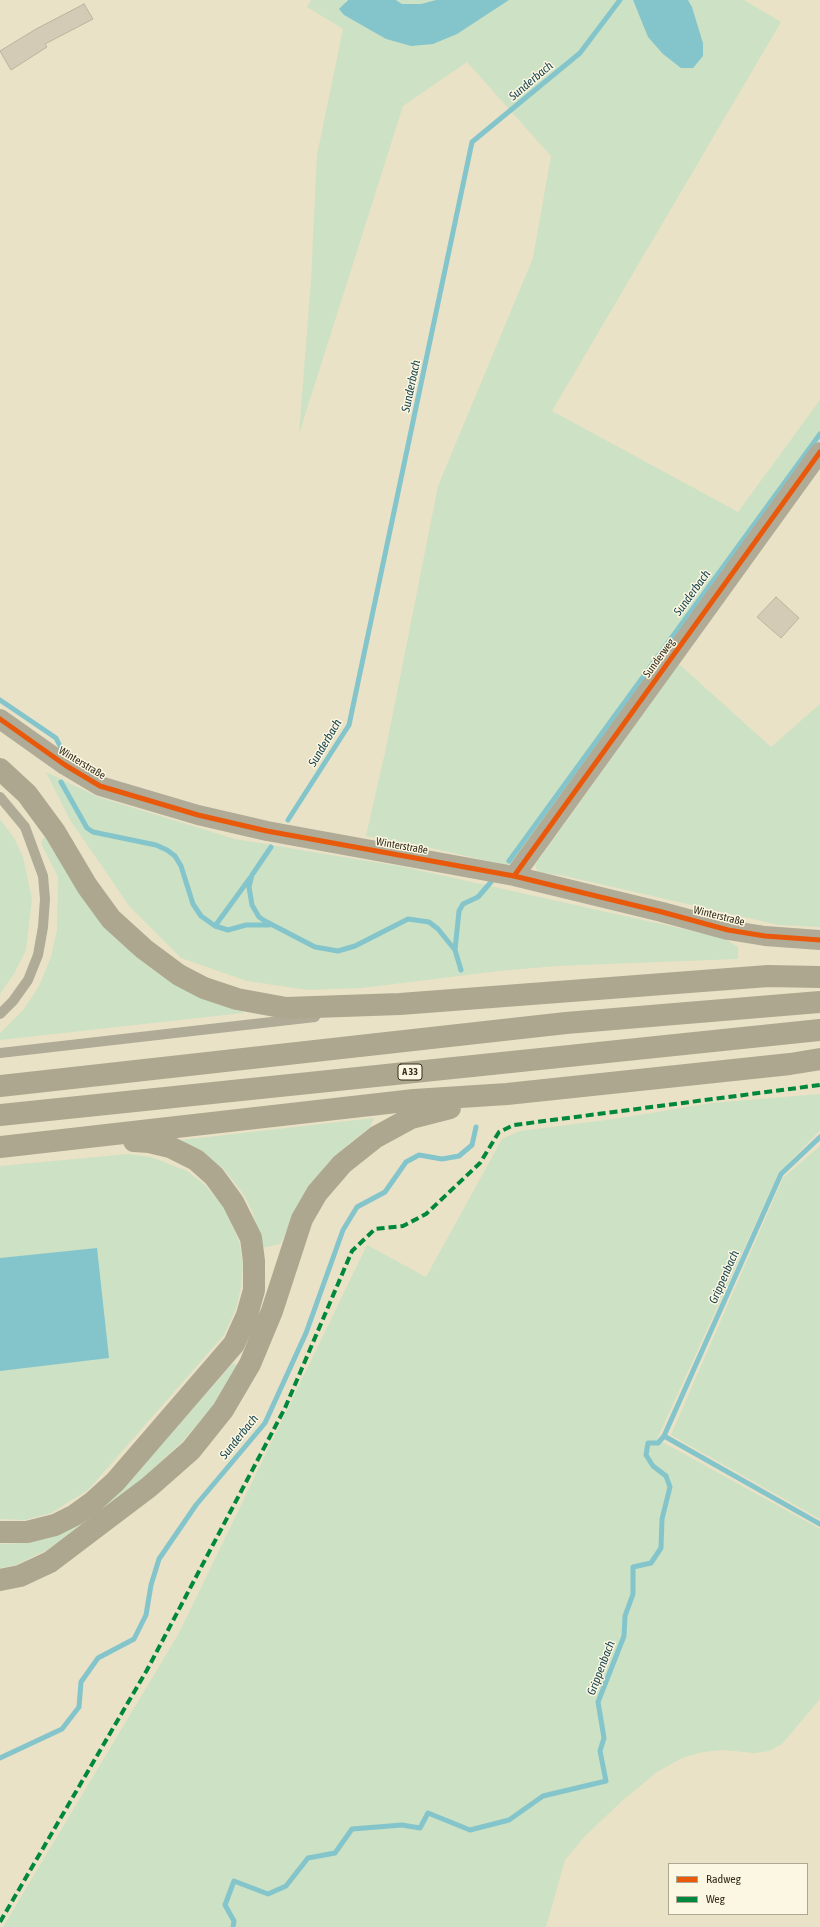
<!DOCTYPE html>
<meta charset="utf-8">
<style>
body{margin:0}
#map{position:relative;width:820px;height:1927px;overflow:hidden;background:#e9e2c6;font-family:"Asap Condensed",sans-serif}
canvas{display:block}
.legend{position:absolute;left:668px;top:1863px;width:140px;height:52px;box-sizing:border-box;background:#fcf7e3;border:1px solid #aca793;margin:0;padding:5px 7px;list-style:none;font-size:12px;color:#342e1b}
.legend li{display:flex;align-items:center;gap:8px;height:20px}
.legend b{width:20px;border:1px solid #aca793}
</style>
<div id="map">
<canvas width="820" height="1927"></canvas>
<ul class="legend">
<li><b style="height:5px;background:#e8590c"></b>Radweg</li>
<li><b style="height:5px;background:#00873e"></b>Weg</li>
</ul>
</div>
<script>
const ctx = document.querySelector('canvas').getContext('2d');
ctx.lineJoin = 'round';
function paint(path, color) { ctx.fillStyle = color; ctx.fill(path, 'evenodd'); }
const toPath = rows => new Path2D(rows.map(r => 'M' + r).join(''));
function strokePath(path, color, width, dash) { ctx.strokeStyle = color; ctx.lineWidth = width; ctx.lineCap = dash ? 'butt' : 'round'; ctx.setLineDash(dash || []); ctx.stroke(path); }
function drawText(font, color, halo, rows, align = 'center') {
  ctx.font = font + ' "Asap Condensed",sans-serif'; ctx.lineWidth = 3; ctx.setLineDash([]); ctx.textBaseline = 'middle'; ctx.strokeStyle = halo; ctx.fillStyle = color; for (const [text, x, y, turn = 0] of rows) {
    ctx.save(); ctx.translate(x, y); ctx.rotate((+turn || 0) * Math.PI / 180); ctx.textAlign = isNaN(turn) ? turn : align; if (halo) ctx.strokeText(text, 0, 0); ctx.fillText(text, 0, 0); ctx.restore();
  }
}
const green = toPath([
 [311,0,348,0,345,1,344,15,386,39,411,46,509,0,633,0,637,11,703,43,692,7,688,0,744,0,781,22,552,411,738,512,820,400,820,439,515,863,506,865,422,846,366,836,386,748,438,486,533,258,551,156,467,62,403,106,299,434,311,281,317,155,343,29,307,7],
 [396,0,436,0,421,4,402,4],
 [679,664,771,747,820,704,820,927,779,925,565,876,538,872,535,865],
 [46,772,98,797,235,839,404,867,724,938,738,947,738,959,557,966,499,971,362,988,308,990,247,981,181,958,130,907,70,820],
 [0,819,14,838,23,857,32,899,26,950,15,972,0,994],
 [46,834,104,924,135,956,173,982,243,1010,243,1013,0,1040,0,1033,24,1009,39,986,51,957,57,930,58,877,41,843],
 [820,1094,820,1130,778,1174,657,1439,820,1529,820,1699,782,1744,769,1751,754,1753,724,1750,703,1752,682,1758,657,1772,622,1801,585,1836,565,1860,546,1927,3,1927,179,1633,367,1245,426,1277,502,1139,520,1131,614,1119,712,1103],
 [374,1118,370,1127,333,1157,309,1186,280,1244,262,1248,253,1213,244,1195,223,1168,203,1154,181,1143,181,1140],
 [820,1146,820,1519,671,1435,783,1178],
 [128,1154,151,1157,187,1171,204,1184,224,1207,239,1241,243,1263,241,1287,236,1309,224,1335,88,1490,51,1513,25,1520,0,1519,0,1166],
 [233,1363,237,1365,213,1405,183,1441,143,1478,90,1520,47,1550,16,1565,0,1568,0,1544,26,1543,56,1536,81,1524,113,1499]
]);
const water = toPath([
 [348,0,396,0,402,4,421,4,436,0,509,0,457,34,433,44,411,46,386,39,344,15,339,9],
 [633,0,688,0,692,7,703,43,703,56,693,68,681,68,663,54,648,37],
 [97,1248,109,1358,0,1371,0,1258]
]);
const stream = toPath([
 [0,700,56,738,61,748,76,758],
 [61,782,87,828,93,832,156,845,167,850,175,856,181,866,193,904,201,916,215,926,228,930,246,925,269,925],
 [288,820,349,725,472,142,580,53,620,0],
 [271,847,252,875,249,887,252,905,259,917,265,921,315,947,338,951,355,946,408,919,429,922,438,929,455,950,461,970],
 [509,861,820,434],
 [215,926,250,878],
 [455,950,459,911,463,904,478,897,491,882],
 [664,1436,820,1524],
 [0,1758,62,1729,79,1707,81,1682,98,1658,134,1639,146,1615,151,1585,159,1559,196,1505,265,1423,306,1333,343,1230,357,1207,385,1192,406,1162,419,1155,442,1159,459,1156,472,1145,476,1127],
 [233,1927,234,1921,225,1905,234,1881,268,1894,286,1886,308,1858,335,1853,352,1829,402,1825,420,1828,428,1813,470,1830,509,1820,543,1796,606,1781,600,1751,604,1738,598,1702,624,1636,625,1616,633,1594,633,1567,651,1563,661,1548,662,1519,670,1487,666,1476,653,1466,646,1455,648,1443,658,1443,664,1436,781,1174,820,1137]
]);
const building = toPath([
 [84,4,93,19,45,44,47,47,11,70,0,51,36,29,84,4],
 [776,597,799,618,781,638,757,617,776,597]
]);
const service = toPath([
 [0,797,25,827,43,876,45,899,43,927,38,955,28,980,13,1001,0,1014],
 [0,1053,315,1017]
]);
const minor = toPath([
 [0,719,65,765,100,786,198,815,267,831,514,876,662,912,728,930,765,936,820,940],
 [514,876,820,452]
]);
const motorway = toPath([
 [0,769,27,794,55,832,87,886,111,919,144,949,179,975,204,988,237,999,286,1008,400,1004,768,976,820,977],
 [0,1086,566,1023,820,1002],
 [0,1115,820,1030],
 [0,1147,414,1100,507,1094,790,1064,820,1059],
 [0,1532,27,1532,55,1525,75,1515,93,1502,115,1482,234,1344,247,1315,254,1290,254,1261,251,1238,233,1202,214,1176,196,1160,170,1147,149,1142,134,1141],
 [0,1580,20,1576,50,1562,149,1487,191,1450,223,1410,250,1364,272,1311,302,1219,317,1193,342,1164,376,1137,411,1118,450,1108]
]);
const quiet = toPath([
 [0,1922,147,1670,285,1408,352,1251,375,1229,403,1226,426,1214,480,1163,499,1132,514,1125,820,1085]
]);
const cycleway = toPath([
 [0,719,65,765,100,786,198,815,267,831,514,876,662,912,728,930,765,936,820,940],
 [514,876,820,452]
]);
const shields = [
 [410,1072,24]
];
const shieldNames = [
 ["A 33",410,1072]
];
const streetNames = [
 ["Sunderweg",659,658,-54],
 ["Winterstraße",82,763,31],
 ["Winterstraße",402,846,10],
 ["Winterstraße",719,916,14]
];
const waterNames = [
 ["Sunderbach",531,81,-40],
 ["Sunderbach",411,386,-78],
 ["Sunderbach",692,593,-54],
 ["Sunderbach",325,743,-59],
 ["Grippenbach",724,1277,-66],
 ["Sunderbach",239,1437,-51],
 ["Grippenbach",601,1668,-69]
];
paint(green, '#cde1c4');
paint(water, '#84c5cc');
strokePath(stream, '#84c5cc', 5);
paint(building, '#d4cbb6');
strokePath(building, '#bcb39f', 1);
strokePath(service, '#b0ab97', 10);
strokePath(minor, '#b0ab97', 20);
strokePath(motorway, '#aea790', 22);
strokePath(quiet, '#00873e', 4, [8, 4]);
strokePath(cycleway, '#e8590c', 5);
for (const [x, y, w] of shields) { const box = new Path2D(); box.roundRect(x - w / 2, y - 8, w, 16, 3); ctx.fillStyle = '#fcf7e3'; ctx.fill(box); strokePath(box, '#342e1b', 1); }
drawText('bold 10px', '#342e1b', null, shieldNames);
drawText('11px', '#342e1b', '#fcf7e3', streetNames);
drawText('italic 12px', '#19454f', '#fcf7e3', waterNames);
</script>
